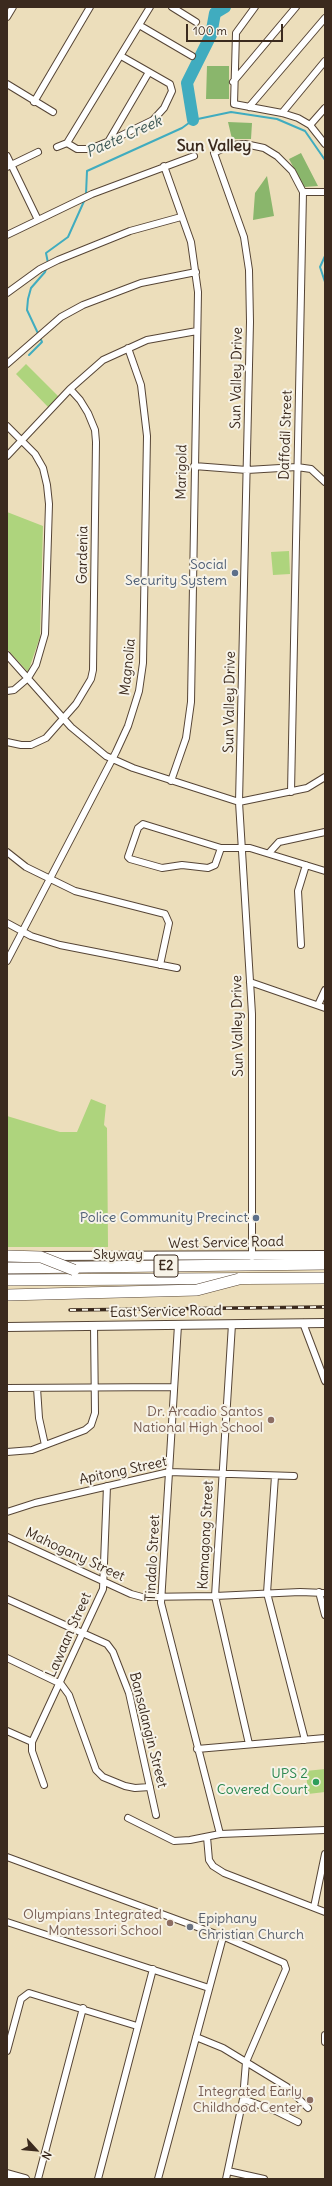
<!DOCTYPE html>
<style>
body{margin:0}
#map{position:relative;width:332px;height:2186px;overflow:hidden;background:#ecdebb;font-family:Delius,sans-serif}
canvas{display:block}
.frame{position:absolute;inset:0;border:8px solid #3b2a1e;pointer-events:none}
.north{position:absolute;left:16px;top:2130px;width:40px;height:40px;-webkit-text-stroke:3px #f7f3e8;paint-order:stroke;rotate:117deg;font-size:11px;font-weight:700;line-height:16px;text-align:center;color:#3b2a1e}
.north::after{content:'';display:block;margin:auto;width:14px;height:18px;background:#3b2a1e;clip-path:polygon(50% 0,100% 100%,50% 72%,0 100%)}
.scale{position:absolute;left:186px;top:24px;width:97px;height:18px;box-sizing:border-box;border:2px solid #3b2a1e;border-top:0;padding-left:5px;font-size:12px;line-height:14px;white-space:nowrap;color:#3b2a1e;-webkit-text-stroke:3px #f7f3e8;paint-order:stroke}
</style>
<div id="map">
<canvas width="332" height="2186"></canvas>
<div class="frame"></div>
<div class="north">N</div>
<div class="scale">100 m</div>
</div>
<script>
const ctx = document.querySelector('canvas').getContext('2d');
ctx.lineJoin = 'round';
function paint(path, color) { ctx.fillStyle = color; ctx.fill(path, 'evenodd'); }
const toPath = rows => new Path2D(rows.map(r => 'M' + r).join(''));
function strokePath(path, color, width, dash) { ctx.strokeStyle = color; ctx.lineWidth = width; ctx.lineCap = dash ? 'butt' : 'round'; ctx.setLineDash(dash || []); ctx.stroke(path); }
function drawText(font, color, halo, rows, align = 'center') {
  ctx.font = font + ' Delius,sans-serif'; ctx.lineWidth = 4; ctx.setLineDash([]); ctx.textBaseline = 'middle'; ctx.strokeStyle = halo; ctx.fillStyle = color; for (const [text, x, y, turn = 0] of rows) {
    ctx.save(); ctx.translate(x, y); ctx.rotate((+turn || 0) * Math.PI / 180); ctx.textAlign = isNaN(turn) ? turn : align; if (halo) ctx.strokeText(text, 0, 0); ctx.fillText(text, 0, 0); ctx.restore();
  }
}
const green = toPath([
 [26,364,59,397,49,408,16,374],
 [7,512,43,526,40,637,28,672,7,649],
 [289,551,290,574,273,575,271,552],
 [91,1099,106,1105,104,1125,107,1128,108,1247,7,1247,7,1116,60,1132,77,1132],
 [325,1769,325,1792,308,1794,306,1771]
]);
const forest = toPath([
 [207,66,229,66,229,99,206,99],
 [228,122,252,123,251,139,232,139],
 [301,153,318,186,304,187,289,159],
 [267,176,274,216,253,220,255,193]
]);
const stream = toPath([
 [86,194,87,171,182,128,193,120,231,112,277,119,305,131,325,160],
 [325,256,320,267,325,282],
 [48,263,46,253,68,237,85,199],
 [29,355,42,342,27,310,28,299,31,288,45,272,47,267]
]);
const river = toPath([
 [193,120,187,83,211,35,215,13,225,7]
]);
const street = toPath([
 [172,7,196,22],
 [255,7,236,33,234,104,282,113,298,118,310,125,325,144],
 [7,17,13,7],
 [139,25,192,56],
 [233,82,296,7],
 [7,84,53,112],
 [34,102,90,7],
 [249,107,325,18],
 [282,113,325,61],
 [310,125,325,108],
 [108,142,149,72],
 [67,143,77,149,90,149,112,140,153,120,164,108,172,91,170,84,121,56],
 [57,147,67,143,150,7],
 [7,156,38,220],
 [164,166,191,242,198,292,191,702,186,738,171,781],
 [7,167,38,152],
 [303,192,325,192],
 [7,235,92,194,194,156],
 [7,293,40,269,58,260,130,231,181,217],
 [7,364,61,317,83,305,141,283,196,272],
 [7,426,35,454,43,468,47,485,49,504,45,634,36,665,28,678,14,690,7,691],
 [7,456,70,389,103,360,147,340,197,331],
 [194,466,247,470,297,467,311,469,325,482],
 [7,655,71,727,106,756,133,768,239,802,307,788,325,777],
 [7,742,21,745,31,745,46,738,76,704,91,679,93,670,96,442,95,430,88,413,80,400,70,389],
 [221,848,215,865,208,868,182,865,162,868,130,859,128,857,138,828,143,824,221,848,250,848,325,871],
 [7,852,26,867,75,891,165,914,169,923,160,965],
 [269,853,279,842,325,832],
 [7,923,31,936,60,945,177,968],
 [301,945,298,891,306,865],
 [7,961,116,752,128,726,139,691,143,663,147,436,141,385,128,348],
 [250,982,325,1008],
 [318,1005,325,990],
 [252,1257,252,1014,239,802,250,322,249,270,244,237,214,153,230,145,245,144,264,148,277,156,292,171,303,192,291,792],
 [303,1323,325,1381],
 [232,1324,215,1596,249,1744],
 [178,1325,161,1603,220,1834],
 [7,1388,174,1387],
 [37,1388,39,1418,45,1445],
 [7,1452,32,1450,85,1430,91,1425,95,1413,94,1326],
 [275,1476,267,1593,305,1740],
 [7,1512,35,1503,169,1472,294,1476],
 [7,1537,131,1594,142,1597,215,1596,300,1592,325,1593],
 [319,1592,325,1615],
 [7,1599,107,1644,113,1652,129,1693,156,1815],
 [7,1658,61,1684,69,1695,96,1770,103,1777,125,1786,135,1788,150,1787],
 [7,1731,32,1742],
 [197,1749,325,1738],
 [44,1785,32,1751,32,1742,103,1589,107,1486],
 [128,1818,174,1841,190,1840,220,1834,325,1830],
 [207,1837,209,1860,213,1866,224,1873,325,1912],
 [7,1857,227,1938,284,1963,286,1969,246,2062,243,2099,226,2179],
 [314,1907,325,1854],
 [7,1922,209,1988],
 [325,2035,325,2042],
 [196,2037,223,2048,287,2087,308,2108],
 [7,2051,21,1999,29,1993,137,2026],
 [243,2099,276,2111,298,2122],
 [228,2171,264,2179],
 [38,2179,83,2008],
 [98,2179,153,1969],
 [158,2179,223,1937]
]);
const secondary = toPath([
 [44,1256,325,1255],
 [7,1327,325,1323],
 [7,2174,25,2179]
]);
const highway = toPath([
 [7,1268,325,1264],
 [7,1280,325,1278]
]);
const rail = toPath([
 [70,1310,325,1307]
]);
const highwayBridge = toPath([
 [7,1256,41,1257,74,1270],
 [7,1295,197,1290,239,1279]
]);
const markers = [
 [235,573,4,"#5c6f8a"],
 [256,1218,4,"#5c6f8a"],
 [271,1420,4,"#8d6e63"],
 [316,1782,4,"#2e9e5b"],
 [170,1923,4,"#8d6e63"],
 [190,1927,4,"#6b7280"],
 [310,2100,4,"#8d6e63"]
];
const shields = [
 [166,1266,24]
];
const shieldNames = [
 ["E2",166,1266]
];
const streetNames = [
 ["Sun Valley Drive",237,378,-89],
 ["Daffodil Street",286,435,-88],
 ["Marigold",182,472,-89],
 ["Gardenia",83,555,-89],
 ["Magnolia",128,667,-84],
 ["Sun Valley Drive",230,702,-89],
 ["Sun Valley Drive",238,1026,-91],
 ["West Service Road",226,1243,-1],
 ["Skyway",118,1255],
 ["East Service Road",166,1312,-1],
 ["Apitong Street",123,1471,-12],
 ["Kamagong Street",206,1535,-87],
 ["Mahogany Street",75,1555,25],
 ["Tindalo Street",153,1558,-87],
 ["Lawaan Street",69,1635,-66],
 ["Bansalangin Street",148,1730,76]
];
const serviceNames = [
 ["Social",227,565],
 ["Security System",227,581],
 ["Police Community Precinct",248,1218]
];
const educationNames = [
 ["Dr. Arcadio Santos",263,1412],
 ["National High School",263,1428],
 ["Olympians Integrated",162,1915],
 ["Montessori School",162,1931],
 ["Integrated Early",302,2092],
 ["Childhood Center",302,2108]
];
const leisureNames = [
 ["UPS 2",308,1774],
 ["Covered Court",308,1790]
];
const worshipNames = [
 ["Epiphany",198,1919],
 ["Christian Church",198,1935]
];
const waterNames = [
 ["Paete Creek",124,137,-24]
];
const quarterNames = [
 ["Sun Valley",214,146]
];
paint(green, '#aed47d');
paint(forest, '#8ab66c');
strokePath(stream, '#40acbf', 2);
strokePath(river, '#40acbf', 12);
strokePath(street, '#564536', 8);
strokePath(secondary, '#564536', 10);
strokePath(highway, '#564536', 12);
strokePath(street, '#fff', 6);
strokePath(secondary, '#fff', 8);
strokePath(highway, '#fff', 11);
strokePath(rail, '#3b2a1e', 3.5);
strokePath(rail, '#f7f3e8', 2, [6]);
strokePath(highwayBridge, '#564536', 12, []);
strokePath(highwayBridge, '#fff', 11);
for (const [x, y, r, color] of markers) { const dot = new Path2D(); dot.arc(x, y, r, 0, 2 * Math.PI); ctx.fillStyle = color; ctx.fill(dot); strokePath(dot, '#f7f3e8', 1.5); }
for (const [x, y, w] of shields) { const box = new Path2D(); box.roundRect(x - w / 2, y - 11, w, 22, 3); ctx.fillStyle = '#f7f3e8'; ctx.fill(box); strokePath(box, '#3b2a1e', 1); }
drawText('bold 13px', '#3b2a1e', null, shieldNames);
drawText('14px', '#3b2a1e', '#f7f3e8', streetNames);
drawText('14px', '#4e5e75', '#f7f3e8', serviceNames, 'right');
drawText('14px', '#785e54', '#f7f3e8', educationNames, 'right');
drawText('14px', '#27864d', '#f7f3e8', leisureNames, 'right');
drawText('14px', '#5b616d', '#f7f3e8', worshipNames, 'left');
drawText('italic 15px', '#3d5856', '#f7f3e8', waterNames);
drawText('bold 16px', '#3b2a1e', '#f7f3e8', quarterNames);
</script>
